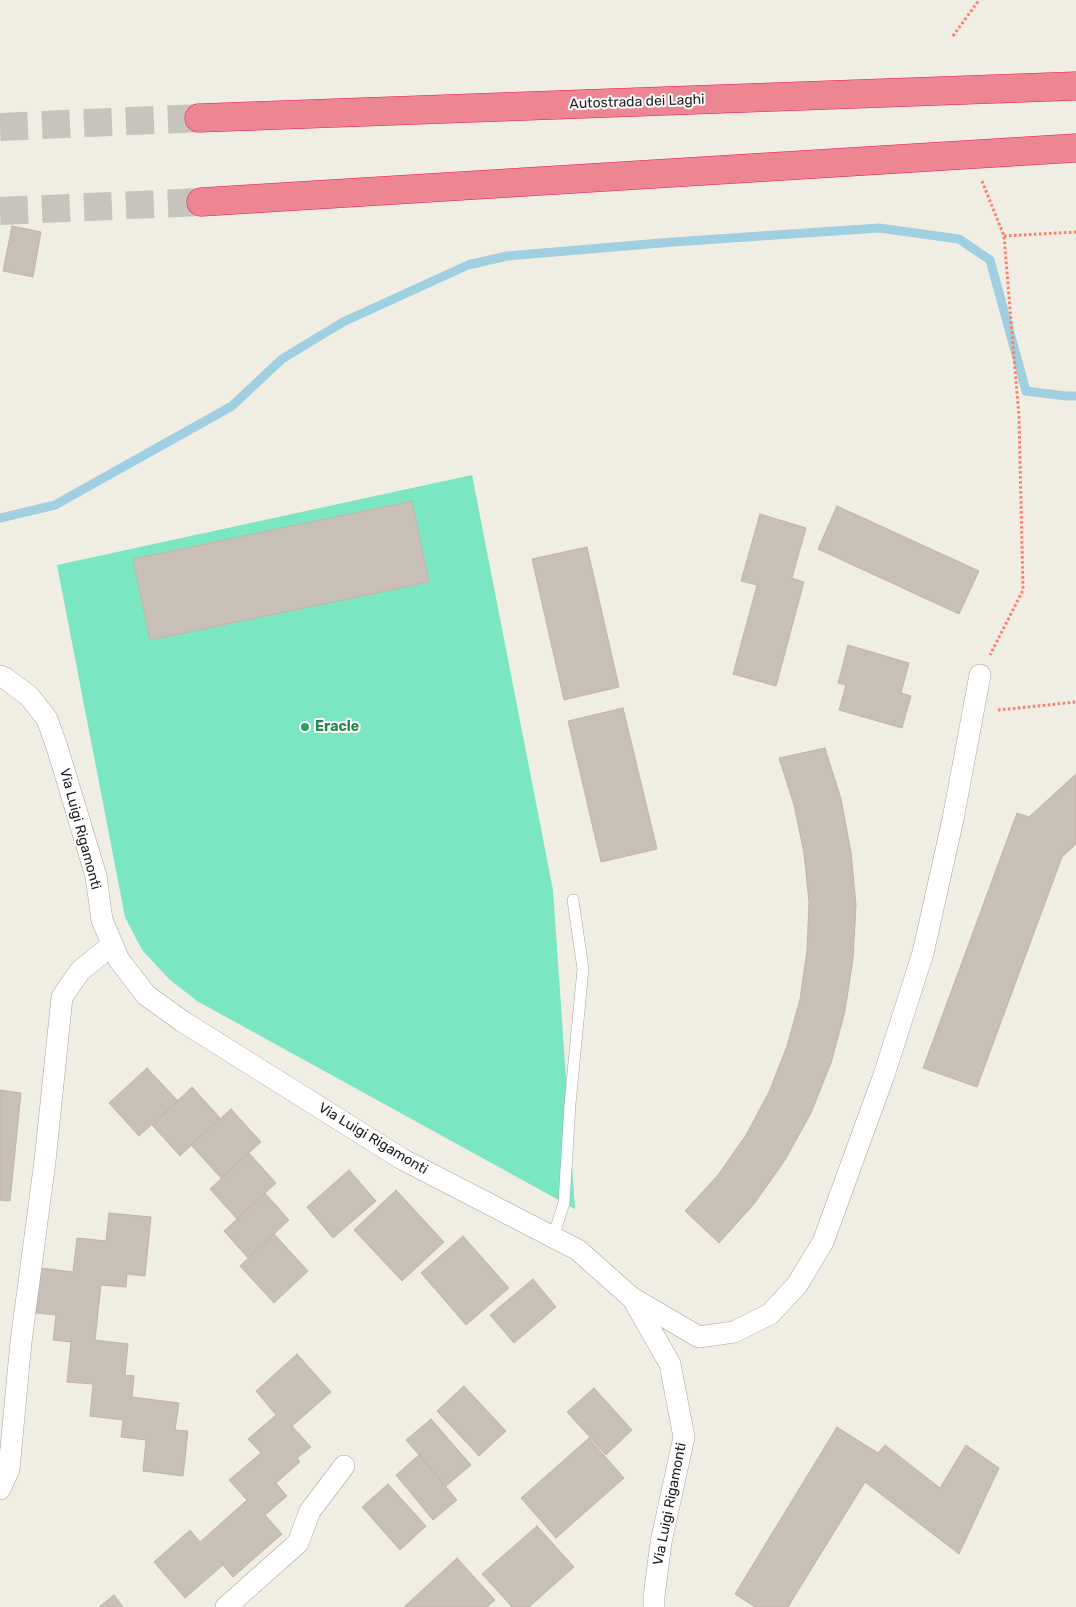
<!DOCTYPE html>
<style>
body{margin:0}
canvas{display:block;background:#f0ede3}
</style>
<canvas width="1076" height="1607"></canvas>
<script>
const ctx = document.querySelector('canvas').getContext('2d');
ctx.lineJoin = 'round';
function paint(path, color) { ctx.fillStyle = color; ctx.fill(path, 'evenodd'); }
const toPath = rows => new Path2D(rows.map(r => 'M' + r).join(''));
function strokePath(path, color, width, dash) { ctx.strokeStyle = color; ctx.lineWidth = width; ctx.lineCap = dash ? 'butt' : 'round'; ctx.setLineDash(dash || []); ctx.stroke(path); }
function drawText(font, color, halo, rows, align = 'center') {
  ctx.font = font + ' Rubik,sans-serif'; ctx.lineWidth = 4; ctx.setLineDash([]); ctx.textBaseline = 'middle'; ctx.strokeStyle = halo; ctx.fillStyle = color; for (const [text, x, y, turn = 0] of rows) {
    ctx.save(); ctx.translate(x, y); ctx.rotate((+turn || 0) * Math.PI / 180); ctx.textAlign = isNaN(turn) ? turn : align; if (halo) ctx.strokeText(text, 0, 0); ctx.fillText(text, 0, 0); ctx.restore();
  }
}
const pitch = toPath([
 [472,475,553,890,575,1209,197,1001,169,979,142,950,125,917,57,565]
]);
const stream = toPath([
 [0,518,55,505,232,406,282,359,343,322,468,265,507,256,673,242,879,228,959,239,990,260,1026,391,1066,396,1076,396]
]);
const building = toPath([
 [12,226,41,232,33,277,3,271,12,226],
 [412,501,429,582,150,640,133,559,412,501],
 [837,506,979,571,959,614,818,549,837,506],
 [760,514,806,528,792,578,804,582,776,686,733,674,757,585,741,581,760,514],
 [587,547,619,687,564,700,532,559,587,547],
 [848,645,909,663,901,693,911,696,902,728,839,710,846,685,838,683,848,645],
 [623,708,657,849,601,862,568,721,623,708],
 [825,748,841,799,851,852,856,905,853,959,845,1011,831,1063,811,1113,785,1160,754,1204,719,1243,685,1211,718,1175,746,1135,769,1092,787,1046,800,999,807,951,809,902,804,853,794,805,779,758,825,748],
 [1076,774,1076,844,1062,857,977,1087,923,1068,1017,813,1029,817,1076,774],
 [147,1068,178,1101,139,1136,109,1103,147,1068],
 [192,1087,220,1118,180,1156,152,1125,192,1087],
 [0,1090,21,1093,10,1201,0,1200,0,1090],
 [231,1109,261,1142,221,1178,191,1145,231,1109],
 [249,1153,276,1183,237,1219,210,1189,249,1153],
 [349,1170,376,1201,333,1238,307,1207,349,1170],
 [396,1190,444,1242,402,1281,354,1230,396,1190],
 [265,1193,289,1220,248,1258,224,1231,265,1193],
 [109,1213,151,1217,145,1276,127,1274,126,1287,101,1285,95,1340,128,1344,125,1375,134,1376,132,1397,179,1403,175,1430,188,1431,183,1476,143,1471,146,1440,121,1437,123,1420,90,1416,93,1384,67,1382,71,1342,53,1340,56,1315,36,1313,41,1268,73,1272,77,1238,106,1241,109,1213],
 [274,1234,308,1271,274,1303,240,1266,274,1234],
 [463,1236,509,1288,466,1325,421,1273,463,1236],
 [533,1279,556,1307,514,1343,490,1315,533,1279],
 [297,1354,331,1392,292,1426,311,1447,297,1458,300,1462,276,1483,287,1496,265,1515,282,1534,233,1577,223,1565,185,1598,154,1562,190,1530,200,1542,247,1500,229,1480,261,1453,248,1439,276,1415,256,1391,297,1354],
 [464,1386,506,1431,479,1456,437,1411,464,1386],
 [594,1388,632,1430,606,1455,567,1412,594,1388],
 [431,1419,471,1465,446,1486,406,1440,431,1419],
 [837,1427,878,1453,885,1445,940,1488,966,1445,999,1468,959,1554,865,1482,788,1607,755,1607,735,1594,837,1427],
 [589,1438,624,1478,556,1538,521,1498,589,1438],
 [419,1455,457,1500,433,1520,396,1475,419,1455],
 [388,1484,426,1526,400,1550,362,1507,388,1484],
 [537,1526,574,1567,529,1607,512,1607,482,1574,537,1526],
 [457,1558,495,1600,487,1607,404,1607,457,1558],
 [114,1595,123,1607,99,1607,114,1595]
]);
const motorwayTunnel = toPath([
 [0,127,199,118],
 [0,211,201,202]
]);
const path = toPath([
 [953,36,979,0],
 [982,181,1004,236,1019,417,1023,590,990,655],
 [1004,236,1076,232],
 [998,710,1076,702]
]);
const service = toPath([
 [553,1237,564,1203,570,1104,583,969,573,900]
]);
const minor = toPath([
 [0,676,5,678,29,696,47,719,57,747,96,876,102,920,119,960,146,995,182,1021,402,1159,578,1250,633,1299,670,1364,684,1437,661,1542,654,1597,654,1607],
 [634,1299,699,1337,734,1332,770,1314,797,1285,823,1242,884,1075,923,953,953,819,980,675],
 [0,1489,9,1469,21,1342,45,1161,62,997,80,971,112,945],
 [226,1607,298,1543,310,1511,344,1466]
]);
const motorway = toPath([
 [199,118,1076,86],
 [201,202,1076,148]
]);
const markers = [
 [305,727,5,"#2e9e5b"]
];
const streetNames = [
 ["Autostrada dei Laghi",637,102,-2],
 ["Via Luigi Rigamonti",80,829,75],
 ["Via Luigi Rigamonti",373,1139,31],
 ["Via Luigi Rigamonti",670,1504,-79]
];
const leisureNames = [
 ["Eracle",315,727]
];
paint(pitch, '#7be6c2');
strokePath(stream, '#a0cfe1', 9);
paint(building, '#c8bfb6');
strokePath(building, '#c3b4a5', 1);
strokePath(motorwayTunnel, '#c6c4bc', 28, [28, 14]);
strokePath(service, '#a5a5a5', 12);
strokePath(minor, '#a5a5a5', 22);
strokePath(motorway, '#e91653', 29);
strokePath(path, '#ff7d66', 3, [2.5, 2.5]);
strokePath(service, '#fff', 11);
strokePath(minor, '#fff', 21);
strokePath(motorway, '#ee8593', 28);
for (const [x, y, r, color] of markers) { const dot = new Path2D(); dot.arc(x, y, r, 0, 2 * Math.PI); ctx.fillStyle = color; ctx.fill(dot); strokePath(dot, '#fff', 2); }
drawText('14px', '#1e1e1e', '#fff', streetNames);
drawText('bold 14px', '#27864d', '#fff', leisureNames, 'left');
</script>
